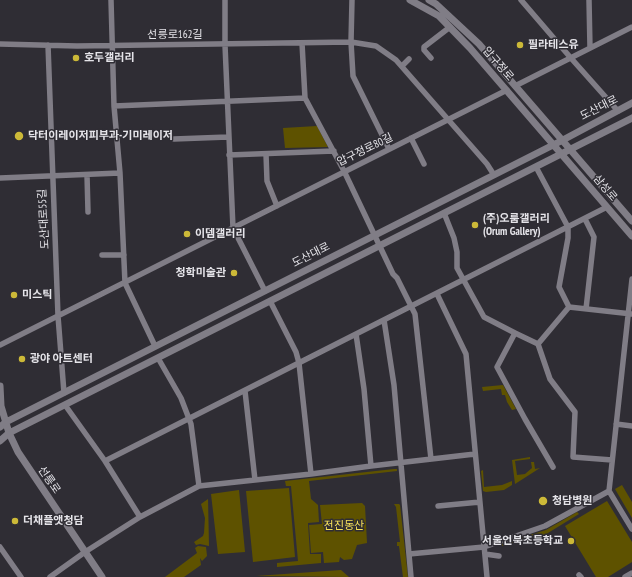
<!DOCTYPE html>
<meta charset="utf-8">
<style>
body{margin:0}
canvas{display:block;background:#2f2d34}
</style>
<canvas width="632" height="577"></canvas>
<script>
const ctx = document.querySelector('canvas').getContext('2d');
ctx.lineJoin = 'round';
function paint(path, color) { ctx.fillStyle = color; ctx.fill(path, 'evenodd'); }
const toPath = rows => new Path2D(rows.map(r => 'M' + r).join(''));
function strokePath(path, color, width, dash) { ctx.strokeStyle = color; ctx.lineWidth = width; ctx.lineCap = dash ? 'butt' : 'round'; ctx.setLineDash(dash || []); ctx.stroke(path); }
function drawText(font, color, halo, rows, align = 'center') {
  ctx.font = font + ' "PT Sans Narrow","Noto Sans KR",sans-serif'; ctx.lineWidth = 3; ctx.setLineDash([]); ctx.textBaseline = 'middle'; ctx.strokeStyle = halo; ctx.fillStyle = color; for (const [text, x, y, turn = 0] of rows) {
    ctx.save(); ctx.translate(x, y); ctx.rotate((+turn || 0) * Math.PI / 180); ctx.textAlign = isNaN(turn) ? turn : align; if (halo) ctx.strokeText(text, 0, 0); ctx.fillText(text, 0, 0); ctx.restore();
  }
}
const green = toPath([
 [317,126,328,147,285,148,283,128],
 [503,385,516,409,512,410,507,402,505,395,502,395,501,389,483,391,482,387],
 [530,457,530,459,515,461,517,475,525,474,532,468,531,462,534,462,535,469,540,468,515,484,512,460],
 [394,469,397,469,397,471,309,481,311,499,318,505,319,522,308,523,310,554,321,554,321,563,277,567,277,563,298,561,291,486,286,486,285,481],
 [483,470,484,487,502,485,512,481,512,485,504,490,486,492,483,491,481,471],
 [622,485,632,502,632,518,615,489],
 [289,488,295,557,253,562,246,491],
 [239,490,245,552,218,554,211,494],
 [208,499,209,546,200,544,196,545,194,542,203,536,204,533,205,518,201,504],
 [607,501,632,542,632,562,608,577,596,577,565,526],
 [362,503,365,506,367,543,357,545,352,559,344,560,340,557,339,562,324,563,323,552,311,553,309,525,322,524,320,505],
 [394,504,399,504,400,505,408,577,403,577,399,546,397,546,397,542,400,542,396,507],
 [577,512,579,514,543,536,503,546,498,545,546,530],
 [198,546,206,547,207,556,202,561,200,558,201,565,184,577,165,577,197,553,195,548],
 [341,570,349,577,256,576]
]);
const street = toPath([
 [111,0,114,106,120,173,125,283,155,346],
 [225,0,225,45,233,228,265,291],
 [352,0,351,42,353,76,389,149],
 [521,0,570,57,618,111],
 [589,0,590,48],
 [302,43,305,98,344,171,393,274,397,278,415,314,431,459],
 [0,44,77,46,351,42,376,46,396,60,487,164,494,175],
 [48,45,58,316,64,393],
 [431,58,424,50,424,47,450,27],
 [402,66,409,59],
 [515,86,632,27],
 [114,106,305,98],
 [411,138,424,164],
 [174,139,228,137],
 [266,154,267,181,277,206],
 [229,155,334,151],
 [536,167,568,227,568,238,559,287,569,307],
 [87,175,88,212],
 [0,178,120,173],
 [444,213,454,238,457,252,457,268,484,317,515,333,538,344],
 [585,219,594,237,586,309],
 [102,255,124,255],
 [437,294,466,354,487,577],
 [270,301,296,352,299,363,311,474],
 [569,307,538,344,550,379,575,412,573,457,612,460],
 [569,307,632,314],
 [384,320,394,385,411,577],
 [515,333,497,367,525,419,553,467],
 [356,334,364,389,371,466],
 [0,345,507,90],
 [158,358,181,398,191,424,199,486],
 [245,391,255,480],
 [65,405,105,461,140,517],
 [616,424,632,426],
 [105,461,607,207],
 [609,491,632,279],
 [609,491,632,529],
 [438,506,480,502],
 [0,547,21,577],
 [409,554,484,547,545,526,609,491],
 [485,554,499,556],
 [579,575,581,577],
 [50,577,85,552,140,517,199,486,311,474,371,466,475,454],
 [625,577,632,573]
]);
const secondary = toPath([
 [410,0,439,16,470,48,632,236],
 [429,0,436,4,479,44,632,221],
 [0,386,1,406,9,433,18,452,102,577],
 [0,427,6,422,561,141,632,103],
 [0,441,9,433,632,118]
]);
const markers = [
 [520,45,4,"#ccb938"],
 [76,58,4,"#ccb938"],
 [19,136,5,"#ccb938"],
 [475,225,4,"#ccb938"],
 [187,234,4,"#ccb938"],
 [234,273,4,"#ccb938"],
 [14,295,4,"#ccb938"],
 [22,359,4,"#ccb938"],
 [543,501,5,"#ccb938"],
 [15,521,4,"#ccb938"],
 [571,541,4,"#ccb938"]
];
const streetNames = [
 ["선릉로162길",175,35],
 ["압구정로",498,64,49],
 ["도산대로",599,108,-27],
 ["압구정로80길",365,150,-26],
 ["삼성로",605,188,50],
 ["도산대로55길",44,219,-93],
 ["도산대로",311,255,-27],
 ["선릉로",49,480,55]
];
const poiNames = [
 ["필라테스유",528,45],
 ["호두갤러리",84,58],
 ["닥터이레이저피부과-기미레이저",28,136],
 ["(주)오룸갤러리",483,219],
 ["(Orum Gallery)",483,232],
 ["이뎀갤러리",195,234],
 ["청학미술관",226,273,"right"],
 ["미스틱",22,295],
 ["광야 아트센터",30,359],
 ["청담병원",552,501],
 ["더채플앳청담",23,521],
 ["서울언북초등학교",563,541,"right"]
];
const parkNames = [
 ["전진동산",344,526]
];
paint(green, '#5e5200');
strokePath(street, '#807d86', 5.5);
strokePath(secondary, '#807d86', 7);
for (const [x, y, r, color] of markers) { const dot = new Path2D(); dot.arc(x, y, r, 0, 2 * Math.PI); ctx.fillStyle = color; ctx.fill(dot); strokePath(dot, '#2f2d34', 1.5); }
drawText('11px', '#e5e4e9', '#2f2d34', streetNames);
drawText('bold 11px', '#e5e4e9', '#2f2d34', poiNames, 'left');
drawText('11px', '#f8e35a', '#2f2d34', parkNames);
</script>
